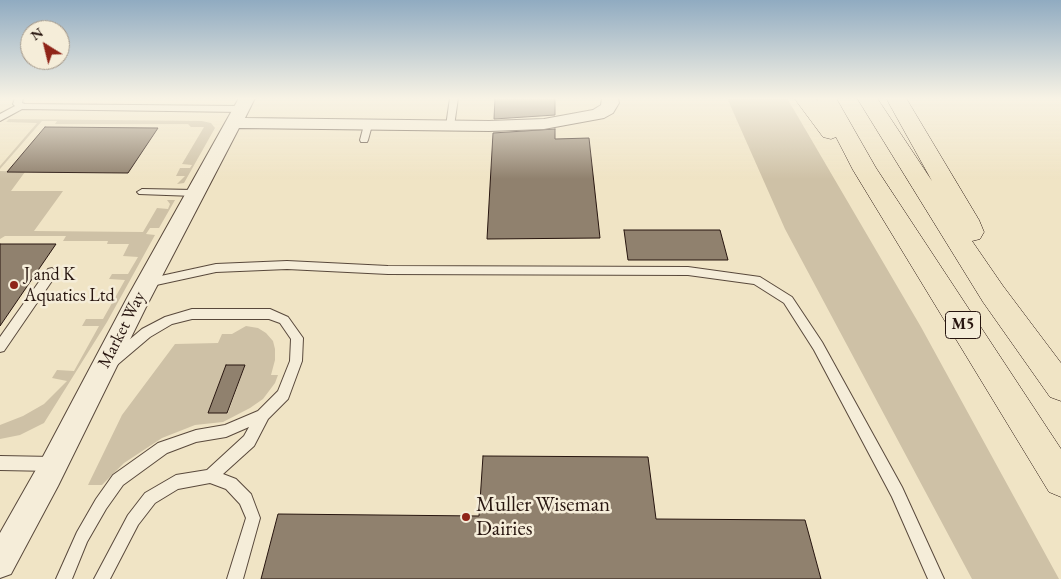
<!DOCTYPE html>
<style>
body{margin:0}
#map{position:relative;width:1061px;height:579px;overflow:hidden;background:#f0e4c5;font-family:"EB Garamond",serif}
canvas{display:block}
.north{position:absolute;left:20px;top:20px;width:50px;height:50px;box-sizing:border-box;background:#f5edd9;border:1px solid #a39788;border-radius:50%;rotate:324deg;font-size:14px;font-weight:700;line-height:20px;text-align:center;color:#27150f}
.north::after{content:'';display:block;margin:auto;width:18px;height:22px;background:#8f2418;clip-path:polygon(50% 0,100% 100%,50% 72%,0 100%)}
</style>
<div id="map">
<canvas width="1061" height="579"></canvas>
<div class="north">N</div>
</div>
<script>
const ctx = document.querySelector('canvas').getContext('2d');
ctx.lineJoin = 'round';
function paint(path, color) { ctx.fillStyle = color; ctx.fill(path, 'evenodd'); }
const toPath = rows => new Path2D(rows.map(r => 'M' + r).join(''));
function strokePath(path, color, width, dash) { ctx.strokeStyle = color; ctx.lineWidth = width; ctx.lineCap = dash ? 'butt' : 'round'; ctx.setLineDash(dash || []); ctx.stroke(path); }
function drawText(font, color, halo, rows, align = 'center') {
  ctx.font = font + ' "EB Garamond",serif'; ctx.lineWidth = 5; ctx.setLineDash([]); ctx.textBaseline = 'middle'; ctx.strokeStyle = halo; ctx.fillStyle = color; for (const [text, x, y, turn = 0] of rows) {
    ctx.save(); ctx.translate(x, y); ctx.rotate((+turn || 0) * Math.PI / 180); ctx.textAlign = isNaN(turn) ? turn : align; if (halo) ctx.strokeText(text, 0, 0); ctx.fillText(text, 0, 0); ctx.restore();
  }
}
const green = toPath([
 [727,98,787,98,921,327,1059,579,972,579,785,229],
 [9,119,202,121,211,123,215,128,184,183,177,184,185,176,176,176,180,168,190,168,192,165,182,164,204,127,191,127,188,124,55,124,57,121,42,121,0,169,0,166,37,123,6,122],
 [0,171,25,172,11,191,63,191,34,231,143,232,157,208,168,209,170,204,167,200,175,200,159,228,150,228,146,234,155,235,107,322,44,423,20,435,0,439,0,425,23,416,44,404,67,381,52,378,57,370,74,371,99,326,82,326,86,319,103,319,125,280,109,279,112,274,128,274,138,257,123,256,129,244,107,244,108,241,63,241,66,236,5,236,0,239],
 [246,326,258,328,266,333,273,341,275,349,275,360,271,375,278,375,275,383,263,399,250,408,223,422,195,425,162,438,124,463,102,485,88,485,122,415,175,344,218,343,222,334,232,334],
 [226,365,245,366,228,413,208,413]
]);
const building = toPath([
 [495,98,555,98,555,115,494,119,495,98],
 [45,127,158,128,128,173,7,172,45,127],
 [555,129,555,139,589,138,600,238,487,239,493,133,555,129],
 [624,230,720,230,728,260,628,260,624,230],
 [0,244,56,244,0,326,0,244],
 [226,365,245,365,227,413,208,413,226,365],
 [483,456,648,457,656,519,805,520,821,579,261,579,278,514,479,516,483,456]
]);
const lane = toPath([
 [15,98,23,98,22,103,25,104,242,106,246,109,242,112,22,109,0,121,0,114,15,106,13,104,15,98],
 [450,98,458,98,454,126,450,129,446,126,450,98],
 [368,122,372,125,368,140,367,142,361,142,360,140,364,125,368,122],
 [142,189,194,190,199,193,194,196,139,194,137,192,142,189],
 [287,261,388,266,688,267,760,277,792,297,822,342,902,487,944,579,928,579,892,497,814,350,784,303,754,284,688,275,388,274,287,269,216,272,147,287,143,286,141,283,143,280,147,279,216,264,287,261],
 [52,268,57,272,56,275,4,351,0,352,0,337,48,269,52,268],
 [192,309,270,309,288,317,303,338,302,361,288,399,268,419,254,446,223,474,236,479,251,494,260,518,243,579,227,579,246,518,240,504,226,489,210,483,178,489,155,503,138,525,110,579,94,579,128,515,145,493,176,475,207,470,244,436,249,427,226,437,196,442,167,453,123,485,106,509,87,542,72,579,56,579,77,532,96,499,113,475,158,443,196,430,225,425,258,411,278,391,290,361,291,339,280,323,269,319,192,319,172,324,150,337,117,365,113,366,109,365,107,361,109,357,142,329,165,317,192,309],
 [0,456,53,457,58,459,60,464,58,469,53,471,0,470,0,456]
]);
const street = toPath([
 [239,98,255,98,245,118,489,121,544,119,593,110,601,105,602,98,618,98,619,103,613,113,604,118,544,129,489,131,239,128,146,307,58,486,11,574,0,578,0,533,38,466,127,298,239,98]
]);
const highway = toPath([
 [794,98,815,98,818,101,816,98,836,98,876,168,1061,449,1061,497,1049,492,853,170,836,137,831,139,823,137,794,98],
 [857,98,877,98,932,181,886,98,906,98,979,220,984,232,980,239,972,241,1003,286,1061,363,1061,401,1050,397,983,302,857,98]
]);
const markers = [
 [14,285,5,"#8f2418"],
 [466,517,5,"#8f2418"]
];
const shields = [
 [963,325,35]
];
const shieldNames = [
 ["M5",963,325]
];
const poiNames = [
 ["J and K",24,275],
 ["Aquatics Ltd",24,296]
];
const streetNames = [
 ["Market Way",122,330,-63]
];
const nearPoinames = [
 ["Muller Wiseman",476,505],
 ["Dairies",476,529]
];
paint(green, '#cec1a6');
paint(building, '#90816e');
strokePath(building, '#27150f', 1);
strokePath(lane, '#59493c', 2);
strokePath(street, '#59493c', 2);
strokePath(highway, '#27150f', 1);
paint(lane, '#f5edd9');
paint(street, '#f5edd9');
paint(highway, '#f0e4c5');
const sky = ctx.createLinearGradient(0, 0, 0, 179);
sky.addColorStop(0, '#90abc1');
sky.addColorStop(0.55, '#f8f3e5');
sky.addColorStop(1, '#f8f3e500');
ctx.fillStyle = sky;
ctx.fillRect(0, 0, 1061, 179);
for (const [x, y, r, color] of markers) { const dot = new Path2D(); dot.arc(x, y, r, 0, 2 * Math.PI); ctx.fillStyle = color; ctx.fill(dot); strokePath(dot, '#f5edd9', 2); }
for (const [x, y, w] of shields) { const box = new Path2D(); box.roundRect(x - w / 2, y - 13.5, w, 27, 4); ctx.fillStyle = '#f5edd9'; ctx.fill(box); strokePath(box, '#27150f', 1); }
drawText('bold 16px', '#27150f', null, shieldNames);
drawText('18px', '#27150f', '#f5edd9', poiNames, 'left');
drawText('18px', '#27150f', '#f5edd9', streetNames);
drawText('21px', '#27150f', '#f5edd9', nearPoinames, 'left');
</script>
